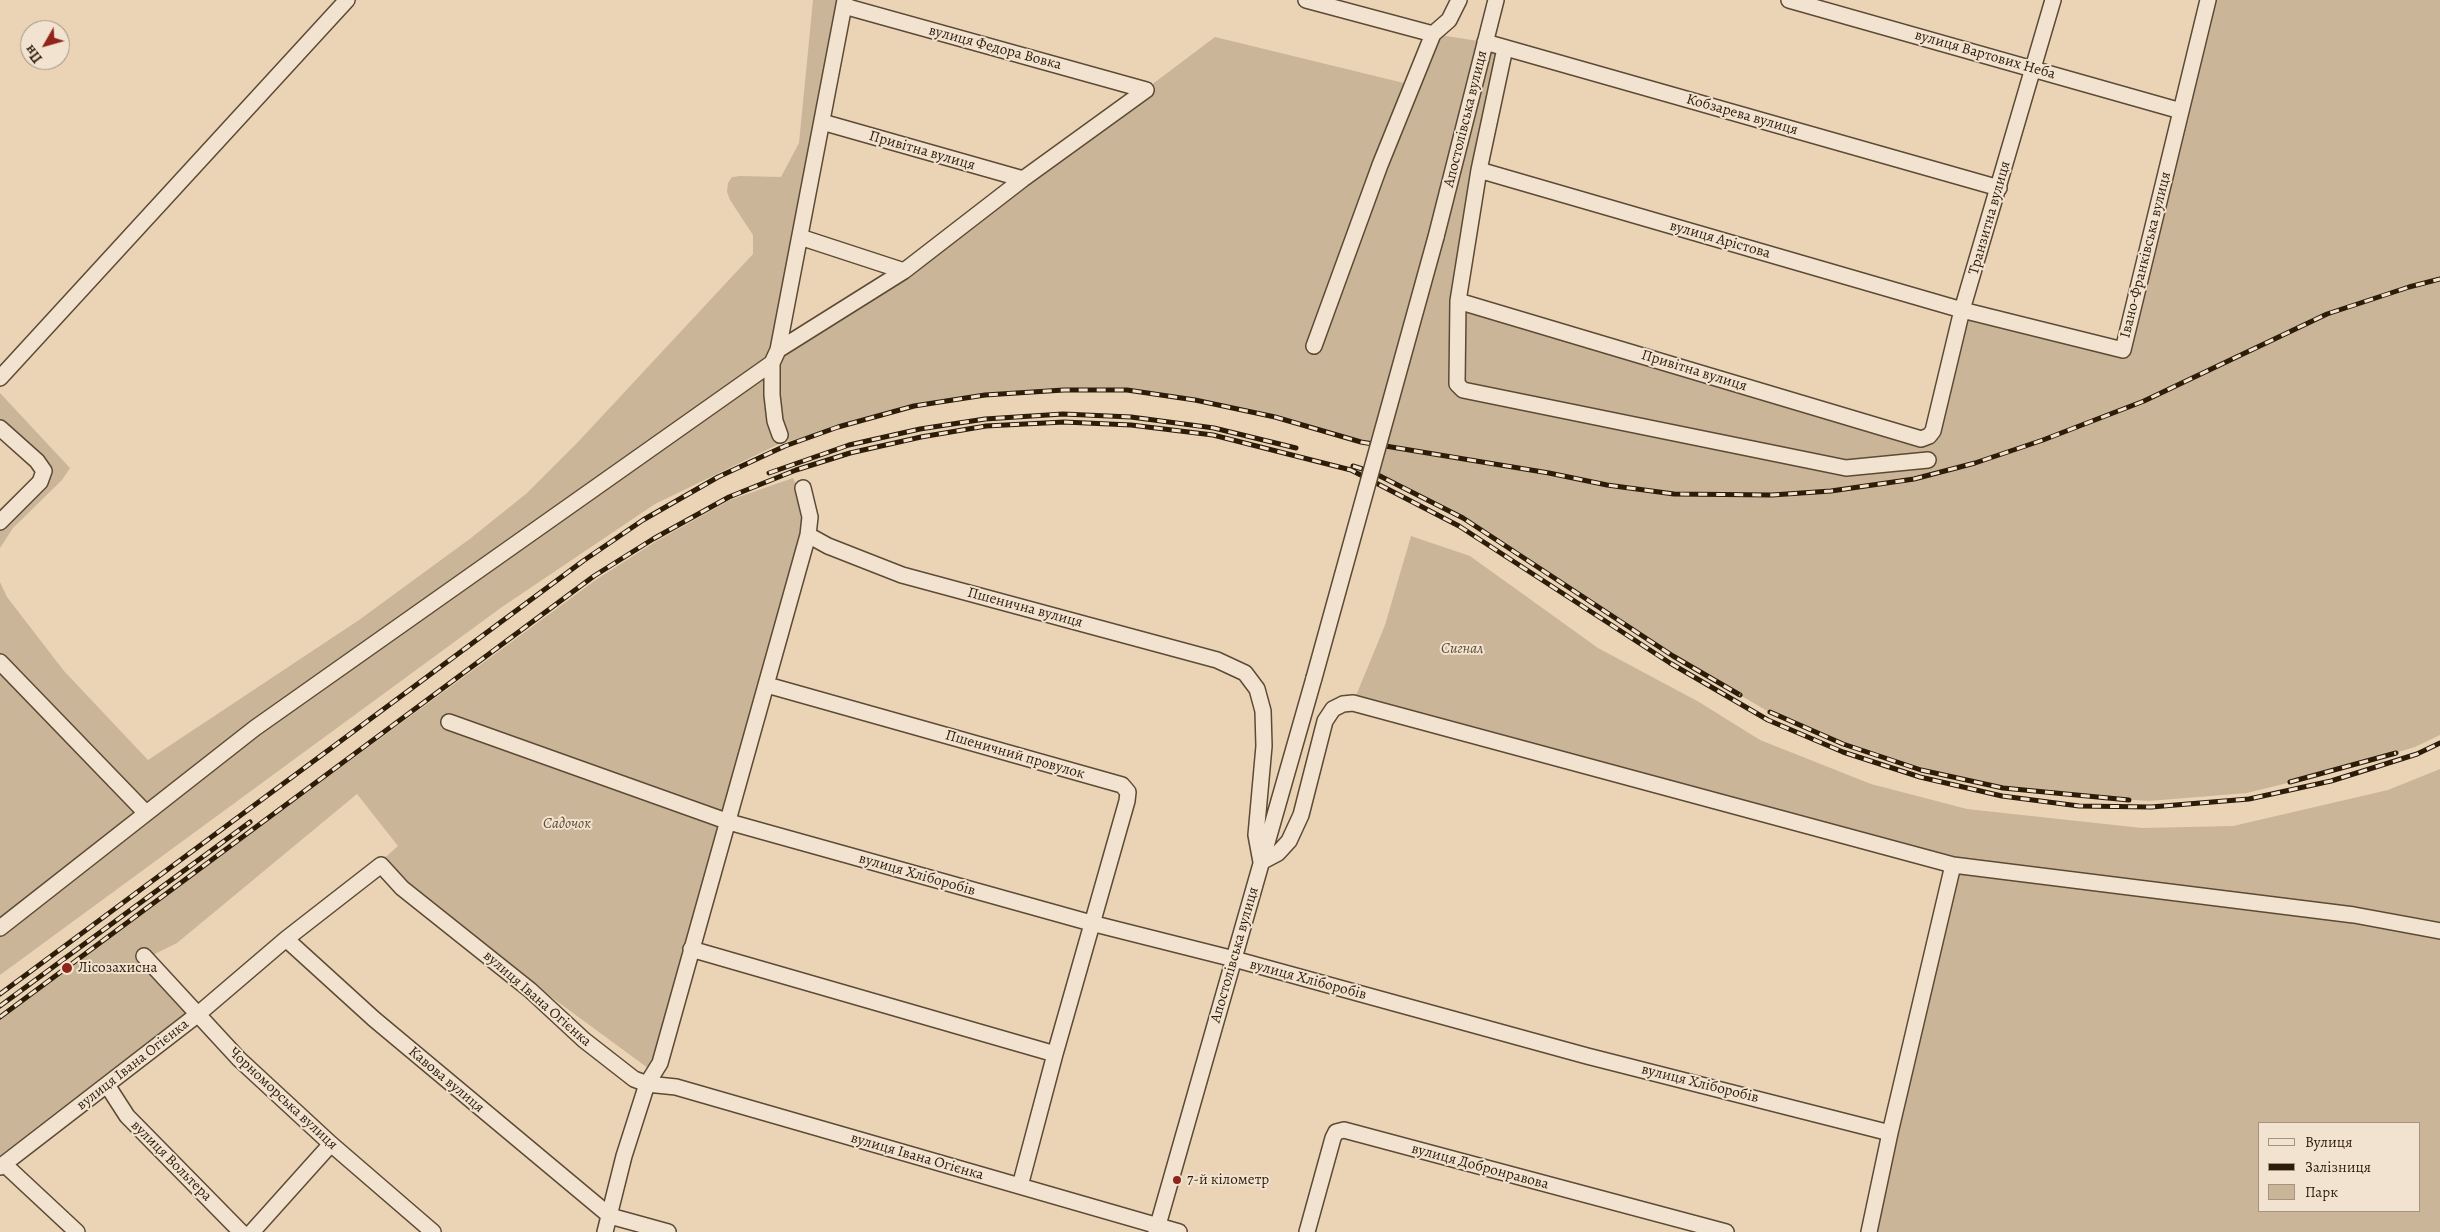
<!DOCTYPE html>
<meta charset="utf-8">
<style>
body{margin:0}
#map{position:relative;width:2440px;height:1232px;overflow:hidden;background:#ebd4b6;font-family:Alegreya,serif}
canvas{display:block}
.legend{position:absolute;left:2258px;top:1122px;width:162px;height:90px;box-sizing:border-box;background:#f2e3d0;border:1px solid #a39380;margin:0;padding:6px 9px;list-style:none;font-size:15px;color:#2c1c08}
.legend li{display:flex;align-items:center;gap:10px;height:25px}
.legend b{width:25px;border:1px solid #a39380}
.north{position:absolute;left:20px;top:20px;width:50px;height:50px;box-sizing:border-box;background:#f2e3d0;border:1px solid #a39380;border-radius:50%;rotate:232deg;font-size:14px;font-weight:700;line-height:20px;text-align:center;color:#2c1c08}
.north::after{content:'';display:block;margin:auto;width:18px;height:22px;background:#8f2418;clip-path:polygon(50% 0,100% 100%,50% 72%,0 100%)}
</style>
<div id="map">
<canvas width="2440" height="1232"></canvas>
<ul class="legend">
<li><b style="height:6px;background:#f2e3d0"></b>Вулиця</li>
<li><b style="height:6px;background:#2c1c08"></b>Залізниця</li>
<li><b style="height:14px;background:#cbb598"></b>Парк</li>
</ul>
<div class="north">Пн</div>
</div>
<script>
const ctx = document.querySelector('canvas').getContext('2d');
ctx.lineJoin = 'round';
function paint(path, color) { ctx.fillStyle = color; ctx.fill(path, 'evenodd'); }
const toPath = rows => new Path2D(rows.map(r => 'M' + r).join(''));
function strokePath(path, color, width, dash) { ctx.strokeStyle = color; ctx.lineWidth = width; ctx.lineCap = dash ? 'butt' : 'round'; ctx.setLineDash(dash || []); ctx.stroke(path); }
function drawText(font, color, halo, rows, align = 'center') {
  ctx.font = font + ' Alegreya,serif'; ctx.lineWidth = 4; ctx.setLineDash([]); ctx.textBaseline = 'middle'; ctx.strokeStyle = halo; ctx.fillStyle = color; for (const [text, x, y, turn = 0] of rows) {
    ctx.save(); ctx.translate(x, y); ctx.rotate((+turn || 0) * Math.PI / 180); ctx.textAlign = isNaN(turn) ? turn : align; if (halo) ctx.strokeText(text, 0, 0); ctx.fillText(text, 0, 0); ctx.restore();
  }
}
const green = toPath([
 [813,0,845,0,778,349,904,271,1215,37,1408,84,1433,34,1485,42,1503,60,1458,301,1929,436,1962,310,2123,350,2208,0,2440,0,2440,735,2415,747,2328,773,2247,793,2149,801,2077,796,2003,788,1920,770,1843,744,1769,712,1673,656,1463,518,1372,472,1379,445,1275,417,1195,400,1127,390,1064,390,985,395,914,406,779,444,655,504,502,607,0,975,0,582,7,597,64,671,148,760,359,620,471,538,527,493,578,442,753,254,753,235,730,200,727,192,728,183,732,177,740,176,781,177,799,143],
 [768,361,774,434,766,412,764,396],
 [0,393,70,468,62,480,13,528,0,548,0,519,40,474,0,435],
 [793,478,798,488,806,517,652,1071,468,936,381,861,398,846,357,794,177,943,143,960,191,1014,0,1160,0,1018,597,579,655,542,730,500],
 [1411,536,1470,556,1598,648,1699,702,1760,740,1871,784,1967,809,2142,828,2233,826,2388,790,2440,769,2440,1232,1869,1232,1953,865,1353,703,1385,625],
 [2259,1123,2419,1123,2419,1211,2259,1211]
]);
const minor = toPath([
 [1306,0,1433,34,1449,20,1459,0],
 [1789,0,2181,111],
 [844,6,1146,90],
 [1485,42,1999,188],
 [1505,48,1479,170,1458,301,1457,384,1463,390,1846,468,1928,460],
 [822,122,1023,179],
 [1479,170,1962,310,2123,350,2208,0],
 [800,237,904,271],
 [1436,237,1496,0],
 [1458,301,1921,439,1929,436,1933,431,1962,310,2053,0],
 [1314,346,1380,165,1433,34],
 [778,350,904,271,1023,179,1146,90],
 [0,378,347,0],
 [0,428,37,461,44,471,40,482,0,522],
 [780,435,775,421,772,395,772,363,778,350,845,0],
 [808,535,828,546,902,575,1217,660,1245,673,1257,689,1263,711,1264,746,1256,835,1261,862],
 [0,662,145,812],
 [767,685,1122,785,1128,792,1127,801,1055,1054,1020,1186],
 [449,722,729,822,1091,923,1234,959,1587,1056,1890,1133],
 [1261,862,1278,853,1289,841,1301,815,1325,721,1333,709,1343,704,1353,703,1953,865,2354,915,2440,931],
 [0,928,255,728,772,363],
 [286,939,374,1019,610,1216,668,1232],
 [691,949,1055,1054],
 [144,956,239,1059,331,1144,433,1232],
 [107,1085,127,1116,241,1232],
 [4,1164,77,1232],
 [0,1167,197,1015,286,939,381,865,402,888,530,990,584,1040,634,1079,647,1084,676,1087,1179,1232],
 [252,1232,331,1144],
 [605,1232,624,1156,647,1084,660,1063,808,535,810,517,803,488],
 [1156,1232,1314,678],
 [1307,1232,1333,1138,1336,1132,1344,1130,1726,1232],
 [1869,1232,1890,1133,1953,865]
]);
const rail = toPath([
 [1353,466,1372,472,1463,518,1673,656,1740,695],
 [769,473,849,445,920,429,985,419,1063,414,1131,417,1214,428,1296,448],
 [1770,712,1843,744,1921,770,2003,788,2129,800],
 [2290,782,2396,753],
 [0,994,583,561,643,520,718,477,785,446,838,427,914,406,985,395,1064,390,1127,390,1195,400,1275,417,1361,442,1549,473,1607,485,1674,494,1772,495,1831,491,1914,479,1975,463,2043,440,2144,401,2327,314,2409,287,2440,279],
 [0,1006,250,822],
 [0,1017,594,576,653,539,729,497,796,470,850,453,921,437,986,426,1064,422,1131,425,1213,435,1351,470,1459,526,1670,663,1768,720,1843,752,1920,777,2002,796,2079,806,2151,807,2249,799,2331,781,2417,754,2440,743]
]);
const minorBridge = toPath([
 [1314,678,1436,237]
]);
const markers = [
 [67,968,6,"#8f2418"],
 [1177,1180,5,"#8f2418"]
];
const streetNames = [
 ["вулиця Федора Вовка",995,48,15],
 ["вулиця Вартових Неба",1985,55,16],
 ["Кобзарева вулиця",1742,115,16],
 ["Апостолівська вулиця",1466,119,-76],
 ["Привітна вулиця",922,151,16],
 ["Транзитна вулиця",1990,218,-74],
 ["вулиця Арістова",1720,240,16],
 ["Івано-Франківська вулиця",2146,255,-76],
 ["Привітна вулиця",1694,371,17],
 ["Пшенична вулиця",1025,608,15],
 ["Пшеничний провулок",1015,755,16],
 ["вулиця Хліборобів",917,875,16],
 ["Апостолівська вулиця",1235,955,-74],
 ["вулиця Хліборобів",1308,980,15],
 ["вулиця Івана Огієнка",537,999,41],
 ["вулиця Івана Огієнка",133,1065,-38],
 ["Кавова вулиця",446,1080,40],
 ["вулиця Хліборобів",1700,1084,14],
 ["Чорноморська вулиця",283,1099,43],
 ["вулиця Івана Огієнка",917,1157,16],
 ["вулиця Вольтера",171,1161,45],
 ["вулиця Добронравова",1480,1167,15]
];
const parkNames = [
 ["Сигнал",1462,649],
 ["Садочок",567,824]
];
const poiNames = [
 ["Лісозахисна",78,968],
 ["7-й кілометр",1187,1180]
];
paint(green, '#cbb598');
strokePath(minor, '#5c4a34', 18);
strokePath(minor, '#f2e3d0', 15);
strokePath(rail, '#2c1c08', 5);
strokePath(rail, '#f2e3d0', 3, [9]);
strokePath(minorBridge, '#5c4a34', 18, []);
strokePath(minorBridge, '#f2e3d0', 15);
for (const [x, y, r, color] of markers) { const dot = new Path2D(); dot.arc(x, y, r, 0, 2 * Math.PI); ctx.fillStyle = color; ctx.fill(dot); strokePath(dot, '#f2e3d0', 2); }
drawText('15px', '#2c1c08', '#f2e3d0', streetNames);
drawText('italic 15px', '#5c4a33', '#f2e3d0', parkNames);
drawText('15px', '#2c1c08', '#f2e3d0', poiNames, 'left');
</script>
